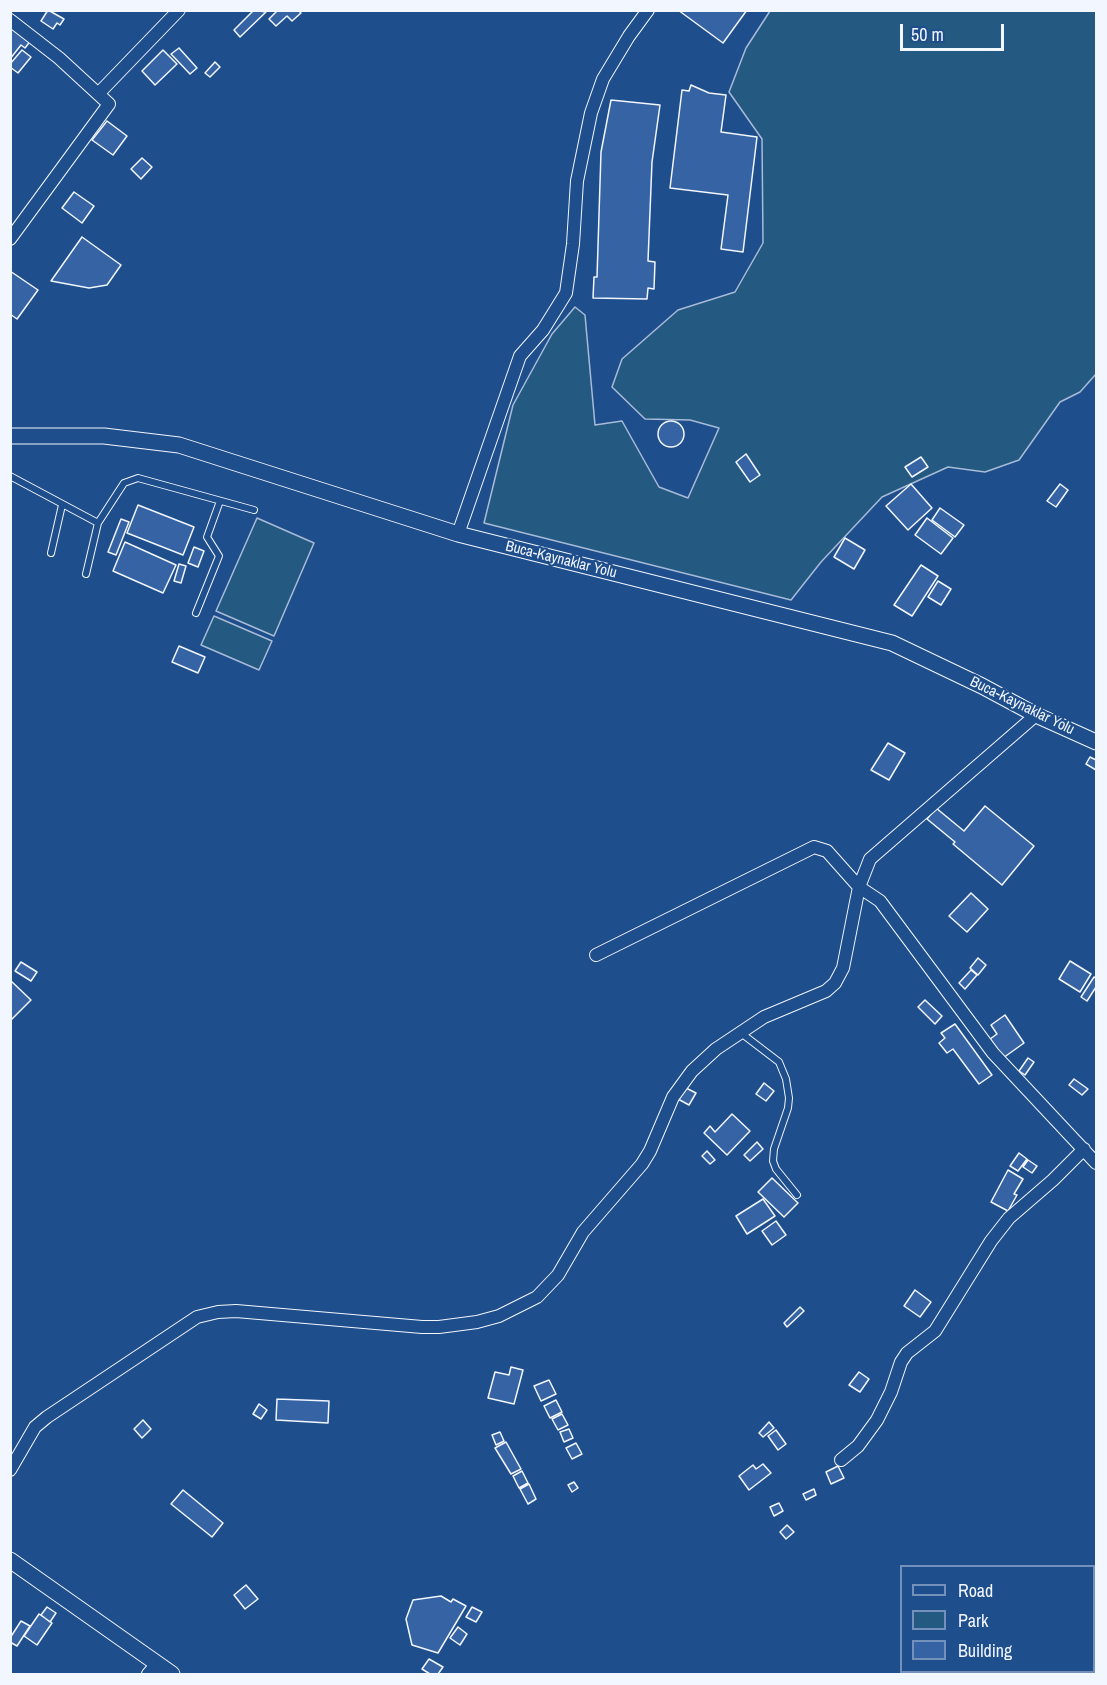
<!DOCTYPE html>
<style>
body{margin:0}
#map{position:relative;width:1107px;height:1685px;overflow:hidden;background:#1f4e8c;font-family:"Archivo Narrow",sans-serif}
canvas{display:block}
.frame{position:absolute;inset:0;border:12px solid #f2f6ff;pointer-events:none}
.legend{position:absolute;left:900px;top:1565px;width:195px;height:108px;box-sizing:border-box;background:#1f4e8c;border:2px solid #7391ba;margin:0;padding:8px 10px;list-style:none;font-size:18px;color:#f2f6ff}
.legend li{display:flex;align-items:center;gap:12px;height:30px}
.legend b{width:30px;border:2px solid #7391ba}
.scale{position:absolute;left:900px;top:24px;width:104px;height:27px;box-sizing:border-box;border:3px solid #f2f6ff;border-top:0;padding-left:8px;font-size:18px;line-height:21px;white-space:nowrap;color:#f2f6ff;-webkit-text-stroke:4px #1f4e8c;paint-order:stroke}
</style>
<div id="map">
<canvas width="1107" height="1685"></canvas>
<div class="frame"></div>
<ul class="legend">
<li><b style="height:8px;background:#1f4e8c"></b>Road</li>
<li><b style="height:16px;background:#245a82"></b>Park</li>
<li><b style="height:16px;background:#3563a3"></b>Building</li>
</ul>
<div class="scale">50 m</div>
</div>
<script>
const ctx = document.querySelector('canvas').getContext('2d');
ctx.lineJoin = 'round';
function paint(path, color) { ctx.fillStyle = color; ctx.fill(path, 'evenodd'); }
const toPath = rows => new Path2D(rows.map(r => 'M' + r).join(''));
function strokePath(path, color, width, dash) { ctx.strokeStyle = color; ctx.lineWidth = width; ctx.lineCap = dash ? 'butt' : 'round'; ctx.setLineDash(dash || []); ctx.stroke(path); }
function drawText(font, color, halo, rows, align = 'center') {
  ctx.font = font + ' "Archivo Narrow",sans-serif'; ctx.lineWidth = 4.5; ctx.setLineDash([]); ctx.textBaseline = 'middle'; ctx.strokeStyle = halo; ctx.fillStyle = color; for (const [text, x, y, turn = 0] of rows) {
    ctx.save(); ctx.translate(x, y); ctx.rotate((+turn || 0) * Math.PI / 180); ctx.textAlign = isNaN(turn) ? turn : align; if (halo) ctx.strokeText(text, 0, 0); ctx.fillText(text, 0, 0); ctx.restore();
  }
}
const green = toPath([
 [770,11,1096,11,1096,374,1080,392,1060,402,1019,460,985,472,948,467,882,497,821,562,791,600,484,523,513,405,552,334,575,307,585,315,595,425,622,421,659,487,688,498,719,428,690,420,645,419,612,387,622,359,678,310,735,292,763,243,762,139,729,92,746,48,770,11],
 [257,518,314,543,274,636,216,611,257,518],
 [214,616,272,641,259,670,201,645,214,616]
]);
const building = toPath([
 [48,10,64,19,60,25,57,23,53,29,41,21,48,10],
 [254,10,266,12,240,37,234,30,254,10],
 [278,10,298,10,301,13,292,21,287,16,276,26,269,19,278,10],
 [678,10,747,10,723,43,678,10],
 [10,24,32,39,25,48,21,45,10,59,10,24],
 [179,48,197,68,190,74,171,54,179,48],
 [22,50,31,57,18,73,10,67,10,64,22,50],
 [163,50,177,64,155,85,142,71,163,50],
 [215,62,220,67,210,77,205,73,215,62],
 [691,85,709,93,726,95,721,132,757,137,743,252,721,249,728,195,670,188,682,90,689,91,691,85],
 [611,100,660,105,652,162,648,261,655,262,654,289,648,288,647,299,593,298,594,277,597,277,601,152,611,100],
 [107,121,127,136,113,155,92,140,107,121],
 [142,158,152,167,141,179,131,169,142,158],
 [74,192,94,206,82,223,62,208,74,192],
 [82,237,121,265,107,285,89,288,51,281,82,237],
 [10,271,38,290,17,319,10,314,10,271],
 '658 434a13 13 0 1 1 26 0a13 13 0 1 1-26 0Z',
 [746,454,760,475,750,482,736,462,746,454],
 [921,457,928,467,912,477,905,467,921,457],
 [911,484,932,508,908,530,886,506,911,484],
 [1060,484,1068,490,1056,507,1047,501,1060,484],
 [138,505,194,527,183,555,127,533,138,505],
 [940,508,964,525,955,537,932,520,940,508],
 [927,518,953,538,941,554,915,535,927,518],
 [121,519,129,522,116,555,108,552,121,519],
 [845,538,865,550,854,569,834,557,845,538],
 [125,542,176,565,163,593,113,571,125,542],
 [194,547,204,551,198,567,188,563,194,547],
 [179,564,186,566,181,583,174,581,179,564],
 [921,565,938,576,912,616,894,605,921,565],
 [938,581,951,589,941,605,928,597,938,581],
 [179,646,205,657,198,673,172,662,179,646],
 [888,743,905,753,889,780,871,770,888,743],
 [1090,757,1096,760,1096,770,1086,764,1090,757],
 [985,806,1034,846,1002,885,953,844,955,842,927,819,936,808,964,831,985,806],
 [971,893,988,909,967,932,949,916,971,893],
 [978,958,986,965,978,975,970,968,978,958],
 [1070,961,1091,974,1080,992,1059,979,1070,961],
 [21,962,37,972,31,981,15,971,21,962],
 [971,970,977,975,965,989,959,983,971,970],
 [1094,977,1096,978,1096,987,1087,1001,1081,997,1094,977],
 [10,980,31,1000,10,1021,10,980],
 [925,1000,942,1016,935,1024,918,1007,925,1000],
 [1005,1015,1024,1043,1003,1058,990,1039,997,1034,991,1025,1005,1015],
 [955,1024,992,1075,979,1084,953,1049,947,1053,939,1043,945,1038,941,1033,955,1024],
 [1028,1058,1034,1062,1025,1075,1019,1071,1028,1058],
 [1074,1079,1088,1089,1082,1095,1069,1085,1074,1079],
 [764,1083,774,1091,766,1101,756,1094,764,1083],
 [684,1087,696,1093,689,1105,678,1099,684,1087],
 [732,1114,750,1131,727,1155,704,1133,710,1126,715,1132,732,1114],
 [757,1142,763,1149,750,1161,744,1155,757,1142],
 [707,1151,715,1160,710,1164,702,1156,707,1151],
 [1019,1153,1027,1159,1018,1171,1010,1166,1019,1153],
 [1028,1160,1037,1166,1032,1173,1023,1167,1028,1160],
 [1008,1170,1023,1179,1014,1194,1017,1195,1008,1211,991,1202,1008,1170],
 [772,1178,798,1203,784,1217,758,1192,772,1178],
 [763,1199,775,1216,747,1234,736,1216,763,1199],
 [776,1221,786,1235,772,1245,762,1231,776,1221],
 [915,1290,931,1302,920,1317,904,1306,915,1290],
 [800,1307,804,1311,787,1327,784,1323,800,1307],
 [511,1367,523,1370,514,1404,488,1398,495,1372,509,1375,511,1367],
 [859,1372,869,1379,860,1392,849,1385,859,1372],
 [549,1380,556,1394,541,1401,534,1386,549,1380],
 [277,1399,329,1401,328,1423,276,1420,277,1399],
 [556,1400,562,1412,550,1418,544,1406,556,1400],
 [259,1404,267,1410,261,1419,253,1414,259,1404],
 [562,1414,568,1425,558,1430,552,1419,562,1414],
 [143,1420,151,1429,142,1438,134,1429,143,1420],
 [769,1422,774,1428,763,1437,759,1433,769,1422],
 [569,1429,573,1438,564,1442,560,1432,569,1429],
 [776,1430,786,1444,778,1450,768,1436,776,1430],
 [500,1432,504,1441,496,1445,492,1435,500,1432],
 [506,1442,521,1469,511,1474,495,1448,506,1442],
 [576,1443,582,1454,572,1459,566,1448,576,1443],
 [763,1464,771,1473,749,1490,739,1476,753,1465,756,1469,763,1464],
 [838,1466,844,1478,831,1484,826,1472,838,1466],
 [522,1471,528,1483,519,1488,513,1476,522,1471],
 [574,1482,578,1488,572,1492,568,1485,574,1482],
 [529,1484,536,1499,528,1504,520,1489,529,1484],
 [814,1489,816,1495,806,1500,803,1494,814,1489],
 [183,1490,223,1523,212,1537,171,1504,183,1490],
 [779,1503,783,1511,774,1516,770,1507,779,1503],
 [787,1525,794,1532,786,1539,780,1532,787,1525],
 [246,1585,258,1599,245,1609,234,1595,246,1585],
 [441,1596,451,1602,453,1599,466,1606,438,1653,412,1645,406,1619,413,1600,441,1596],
 [47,1607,56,1613,50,1622,41,1615,47,1607],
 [472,1607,482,1612,476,1622,466,1617,472,1607],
 [39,1614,52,1623,37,1645,24,1636,39,1614],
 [21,1621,30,1626,17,1646,10,1642,10,1638,21,1621],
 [458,1627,467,1634,460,1645,450,1638,458,1627],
 [429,1659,443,1667,438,1674,430,1674,422,1669,429,1659]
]);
const service = toPath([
 [10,476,98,523,124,483,138,478,254,510],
 [51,553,62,505],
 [86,574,98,523],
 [196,613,219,556,207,537,220,501],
 [741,1033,779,1062,786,1079,789,1098,788,1108,774,1149,773,1161,776,1169,797,1195]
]);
const minor = toPath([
 [10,20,59,58,109,104,10,239],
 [98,94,179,10],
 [458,534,520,356,543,330,566,293,573,244,577,181,591,113,603,79,629,36,648,10],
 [1036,715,870,859,859,887,880,901,993,1053,1096,1163],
 [841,1460,858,1446,877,1420,891,1392,901,1362,907,1353,935,1331,991,1241,1009,1218,1053,1180,1084,1149],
 [10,1470,35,1427,47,1417,197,1317,218,1312,236,1311,422,1327,439,1327,477,1322,499,1316,537,1297,558,1275,583,1232,642,1164,650,1151,673,1097,692,1071,716,1049,764,1017,826,991,835,983,843,968,859,887,827,851,814,847,596,955],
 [148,1674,157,1664]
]);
const tertiary = toPath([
 [10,436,104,436,179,445,458,534,892,643,982,686,1036,715,1096,742],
 [10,1560,172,1674]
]);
const streetNames = [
 ["Buca-Kaynaklar Yolu",561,560,14],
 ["Buca-Kaynaklar Yolu",1022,706,26]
];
paint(green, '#245a82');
strokePath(green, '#a8bbd7', 1.5);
paint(building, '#3563a3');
strokePath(building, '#f2f6ff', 1.5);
strokePath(service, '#f2f6ff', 8);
strokePath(minor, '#f2f6ff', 14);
strokePath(tertiary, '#f2f6ff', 17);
strokePath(service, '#1f4e8c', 6);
strokePath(minor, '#1f4e8c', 12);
strokePath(tertiary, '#1f4e8c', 15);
drawText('15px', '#f2f6ff', '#1f4e8c', streetNames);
</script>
